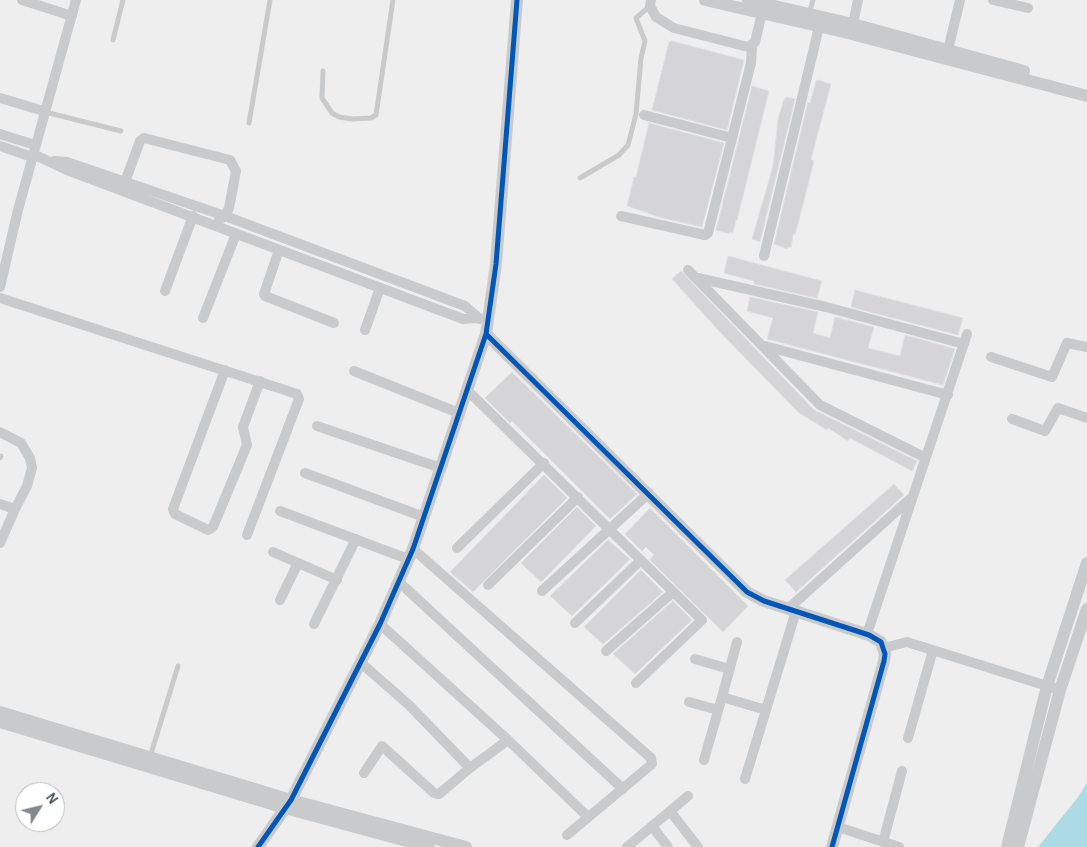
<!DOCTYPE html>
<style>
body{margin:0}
#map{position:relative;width:1087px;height:847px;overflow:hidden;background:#efeeee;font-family:"Alegreya Sans",sans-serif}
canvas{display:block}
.north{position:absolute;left:15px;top:782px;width:50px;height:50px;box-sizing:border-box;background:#fff;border:1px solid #b5b9bd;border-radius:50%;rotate:54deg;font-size:14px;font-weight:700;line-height:20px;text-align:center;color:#475159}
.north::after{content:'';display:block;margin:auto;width:18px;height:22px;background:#82888d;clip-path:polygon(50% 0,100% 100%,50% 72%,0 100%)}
</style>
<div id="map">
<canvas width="1087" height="847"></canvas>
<div class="north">N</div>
</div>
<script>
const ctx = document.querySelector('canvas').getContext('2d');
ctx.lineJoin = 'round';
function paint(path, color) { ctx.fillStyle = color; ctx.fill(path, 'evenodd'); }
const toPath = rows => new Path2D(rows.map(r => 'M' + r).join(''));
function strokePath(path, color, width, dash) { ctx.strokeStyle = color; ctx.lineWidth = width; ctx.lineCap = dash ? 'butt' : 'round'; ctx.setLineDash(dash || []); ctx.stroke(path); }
const water = toPath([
 [1087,783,1087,847,1038,847,1078,797]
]);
const building = toPath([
 [672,41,744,60,727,130,652,110,669,42,672,41],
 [819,80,831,84,811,159,814,161,799,220,795,235,793,234,791,248,788,247,787,249,774,244,808,102,810,103,816,81,819,80],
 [752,86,769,91,737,220,736,220,733,233,730,232,729,234,716,230,752,86],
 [787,97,795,99,760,242,752,239,773,166,778,119,784,99,787,97],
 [649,123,724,143,702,227,659,217,627,206,634,177,636,177,649,123],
 [728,256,822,281,817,298,754,284,754,281,724,273,728,256],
 [681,271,814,410,917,461,912,471,850,438,848,441,828,428,827,430,799,413,718,330,672,279,681,271],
 [855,290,963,318,958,335,851,307,855,290],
 [750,297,818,312,813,333,830,338,835,317,874,327,868,348,900,356,905,335,955,349,943,385,767,339,773,318,747,311,750,297],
 [512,372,637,494,610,519,512,421,510,423,485,398,512,372],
 [544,475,567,498,473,592,450,572,544,475],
 [894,484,904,495,796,592,785,580,894,484],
 [577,507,596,526,541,582,521,563,577,507],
 [650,508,748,606,723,632,650,560,654,555,646,547,642,551,625,534,650,508],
 [608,540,630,559,572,616,550,596,608,540],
 [641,570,663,592,603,644,584,627,641,570],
 [673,601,692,620,635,674,613,654,673,601]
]);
const service = toPath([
 [809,14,813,0],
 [113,40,123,0],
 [323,71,322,98,332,113,339,117,352,119,371,118,376,115,393,0],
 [45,112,121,131],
 [249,123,270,0],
 [580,178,619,155,628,145,636,114,641,58,645,41,636,18,650,6],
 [0,458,1,456],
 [150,757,178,666]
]);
const minor = toPath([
 [22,0,72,16],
 [651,0,650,6,656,17,674,28,748,47,755,42,762,13],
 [993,0,1028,8],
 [853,24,858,0],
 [948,50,960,0],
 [0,98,44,111],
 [644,115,732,138],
 [0,134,35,145],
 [0,146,32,157],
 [33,154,67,170,463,319,478,318],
 [54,161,67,162,225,216,465,306,480,319],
 [125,182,140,141,144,138,230,160,236,171,229,208,225,216,219,220],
 [621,216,705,235,708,233,751,63,752,45],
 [279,250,264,294,265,296,334,323],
 [764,256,819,27],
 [688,270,820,405,924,457],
 [698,278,826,307,964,344],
 [0,287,18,210,76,0],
 [165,291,193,216],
 [0,298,297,394,299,399,247,535],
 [203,318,236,234],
 [365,330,380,288],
 [765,346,948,395],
 [991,357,1052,377,1067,343,1087,347],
 [225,370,173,509,175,514,208,530,213,527,247,445,243,427,260,381],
 [354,371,459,413],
 [467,390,702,620,636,683],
 [1012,419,1045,431,1058,408,1087,418],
 [317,426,441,468],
 [0,432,21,443,30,458,32,468,27,486,15,509],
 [305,473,424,517],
 [0,504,15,509,0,543],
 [280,511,408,559],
 [457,548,544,463],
 [413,549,651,758,652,764,567,835],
 [273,552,337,580],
 [399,582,623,789],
 [488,585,578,497],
 [542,591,649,493],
 [280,600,298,563],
 [788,609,910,499],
 [575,623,641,560],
 [314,624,356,539],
 [380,624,508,740,588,817],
 [867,634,967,334],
 [884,648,907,642,1060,690],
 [606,651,673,592],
 [695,659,729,669],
 [361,663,409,705,470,768,508,740],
 [722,697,737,642],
 [689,702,718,710],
 [908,738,933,650],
 [704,760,722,697,766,710],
 [364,773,382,746,434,793,439,794,470,768],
 [745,779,796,611],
 [670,811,698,847],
 [652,826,668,847],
 [838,827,899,847],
 [883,842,902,771],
 [627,847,688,796]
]);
const tertiary = toPath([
 [705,0,844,32,1087,96],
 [748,0,853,24,1024,71],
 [486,334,747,592,764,601,869,635,881,642,885,654,884,661,832,847],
 [0,712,291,800,466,847],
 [0,722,285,808,429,847],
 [258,847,291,800,380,624,413,549,486,334,496,264,517,0],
 [1007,847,1047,686,1087,563],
 [1018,847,1060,690,1087,609]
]);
const cycleway = toPath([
 [486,334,747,592,764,601,869,635,881,642,885,654,884,661,832,847],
 [258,847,291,800,380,624,413,549,486,334,496,264,517,0]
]);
paint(water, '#acdbe6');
paint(building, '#d5d5d7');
strokePath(building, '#e0e0e1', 1);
strokePath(service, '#c9cacc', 5);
strokePath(minor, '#c9cacc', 10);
strokePath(tertiary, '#c9cacc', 12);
strokePath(cycleway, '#0057b8', 5);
</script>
